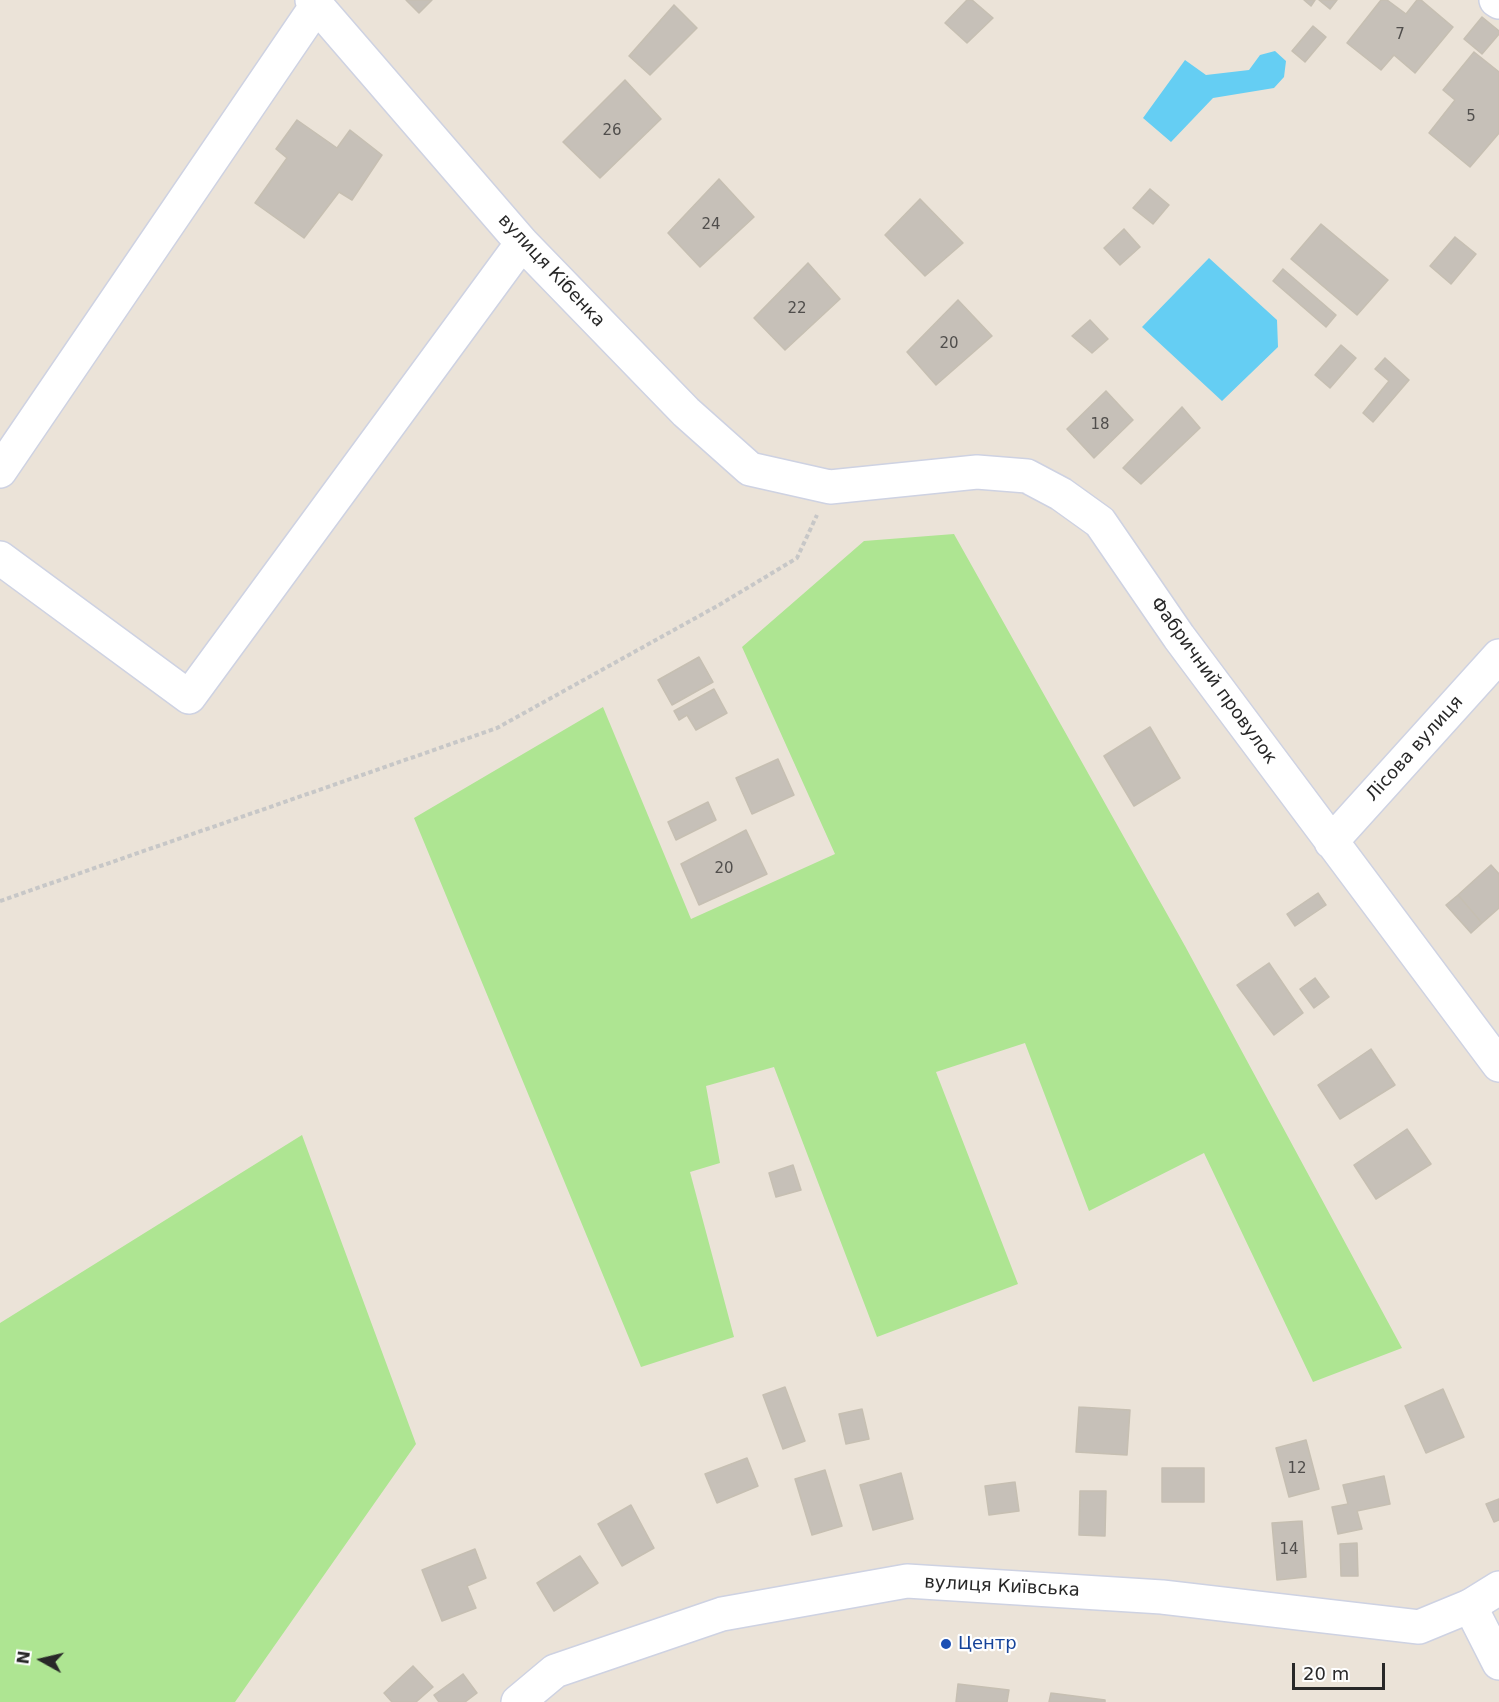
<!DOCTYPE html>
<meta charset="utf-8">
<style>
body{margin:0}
#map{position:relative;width:1499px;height:1702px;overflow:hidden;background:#ebe3d8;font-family:"DejaVu Sans",sans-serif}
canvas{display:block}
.north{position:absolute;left:12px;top:1630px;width:60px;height:60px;-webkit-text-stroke:4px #fff;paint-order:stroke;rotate:278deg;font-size:16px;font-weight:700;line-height:24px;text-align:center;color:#282828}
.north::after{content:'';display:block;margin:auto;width:21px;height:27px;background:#282828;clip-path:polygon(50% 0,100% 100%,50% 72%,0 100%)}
.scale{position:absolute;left:1292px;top:1663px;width:93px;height:27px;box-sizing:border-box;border:3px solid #282828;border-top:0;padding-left:8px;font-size:18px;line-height:21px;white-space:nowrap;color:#282828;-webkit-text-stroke:4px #fff;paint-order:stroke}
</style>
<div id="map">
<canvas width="1499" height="1702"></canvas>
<div class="north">N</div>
<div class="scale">20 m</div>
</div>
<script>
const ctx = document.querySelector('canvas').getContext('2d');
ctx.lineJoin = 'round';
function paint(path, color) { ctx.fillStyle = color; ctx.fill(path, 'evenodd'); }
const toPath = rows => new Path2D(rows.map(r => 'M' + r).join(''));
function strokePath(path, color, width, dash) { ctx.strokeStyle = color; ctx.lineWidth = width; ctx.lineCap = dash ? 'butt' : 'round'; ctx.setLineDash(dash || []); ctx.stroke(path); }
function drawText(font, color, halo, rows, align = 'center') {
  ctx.font = font + ' "DejaVu Sans",sans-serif'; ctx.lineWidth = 4.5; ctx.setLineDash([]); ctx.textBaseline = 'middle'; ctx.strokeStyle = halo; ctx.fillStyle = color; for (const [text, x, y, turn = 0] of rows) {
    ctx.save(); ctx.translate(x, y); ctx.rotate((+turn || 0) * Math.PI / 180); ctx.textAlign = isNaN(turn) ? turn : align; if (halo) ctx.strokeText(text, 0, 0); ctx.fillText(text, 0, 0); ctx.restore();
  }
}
const green = toPath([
 [954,534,1185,946,1402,1348,1313,1382,1204,1153,1089,1211,1025,1043,936,1072,1018,1284,877,1337,774,1067,706,1086,720,1163,690,1172,734,1337,641,1367,414,818,603,707,691,919,835,854,742,647,864,541],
 [302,1135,416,1444,235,1702,0,1702,0,1323]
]);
const water = toPath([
 [1275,51,1286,61,1284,77,1274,88,1213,98,1171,142,1143,118,1185,60,1206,75,1249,70,1260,55],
 [1209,258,1277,320,1278,347,1222,401,1142,327]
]);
const building = toPath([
 [406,0,432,0,419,13,406,0],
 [967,0,972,0,993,18,967,43,945,23,967,0],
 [1304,0,1315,0,1311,6,1304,0],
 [1319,0,1337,0,1330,9,1319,0],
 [1381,0,1387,0,1406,14,1417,0,1421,0,1453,27,1415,73,1394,55,1381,70,1347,43,1381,0],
 [674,5,697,28,650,75,629,56,674,5],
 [1482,17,1499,31,1499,34,1482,54,1464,39,1482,17],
 [1313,26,1326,37,1305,62,1292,51,1313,26],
 [1474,52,1499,72,1499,133,1470,167,1429,133,1455,100,1443,90,1474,52],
 [625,80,661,119,600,178,563,142,625,80],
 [297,120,337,148,350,130,382,155,352,200,339,192,304,238,255,203,287,158,276,149,297,120],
 [719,179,754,217,700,267,668,233,719,179],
 [1150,189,1169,205,1153,224,1133,208,1150,189],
 [920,199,963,243,925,276,885,235,920,199],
 [1321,224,1388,280,1357,315,1291,259,1321,224],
 [1124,229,1140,247,1120,265,1104,248,1124,229],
 [1455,237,1476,254,1451,284,1430,266,1455,237],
 [808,263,840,299,785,350,754,318,808,263],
 [1283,269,1336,315,1326,327,1273,281,1283,269],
 [958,300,992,336,936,385,907,352,958,300],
 [1090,320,1108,339,1092,353,1072,336,1090,320],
 [1341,345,1356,358,1330,388,1315,375,1341,345],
 [1385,358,1409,380,1373,422,1363,413,1389,381,1375,369,1385,358],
 [1106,391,1133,420,1094,458,1067,429,1106,391],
 [1182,407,1200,428,1141,484,1123,468,1182,407],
 [699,657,713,682,672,705,658,680,699,657],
 [714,689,727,713,696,730,687,715,679,720,674,711,714,689],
 [1150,727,1180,778,1134,806,1104,756,1150,727],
 [778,759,794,795,752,814,736,778,778,759],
 [708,802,716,820,676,840,668,822,708,802],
 [746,830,767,874,699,905,681,864,746,830],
 [1491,865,1499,874,1499,908,1482,923,1458,895,1491,865],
 [1318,893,1326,905,1295,926,1287,914,1318,893],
 [1458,895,1482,923,1471,933,1446,905,1458,895],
 [1269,963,1303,1013,1274,1035,1237,985,1269,963],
 [1315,978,1329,997,1314,1008,1300,989,1315,978],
 [1371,1049,1395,1085,1340,1119,1318,1085,1371,1049],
 [1407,1129,1431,1164,1376,1199,1354,1165,1407,1129],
 [793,1165,801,1190,776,1197,769,1173,793,1165],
 [785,1387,805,1441,783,1449,763,1395,785,1387],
 [1443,1389,1464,1437,1426,1453,1405,1406,1443,1389],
 [1079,1407,1130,1410,1127,1455,1076,1452,1079,1407],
 [862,1409,869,1439,846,1444,839,1414,862,1409],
 [1306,1440,1319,1489,1289,1497,1276,1448,1306,1440],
 [747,1458,758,1486,717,1503,705,1474,747,1458],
 [1162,1468,1204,1468,1204,1502,1162,1502,1162,1468],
 [825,1470,842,1526,812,1535,795,1479,825,1470],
 [901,1473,913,1519,873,1530,860,1485,901,1473],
 [1384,1476,1390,1504,1357,1511,1362,1529,1338,1534,1332,1507,1348,1504,1343,1485,1384,1476],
 [1015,1482,1019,1511,989,1515,985,1486,1015,1482],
 [1080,1491,1106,1491,1105,1536,1079,1535,1080,1491],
 [1499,1499,1499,1520,1494,1522,1486,1504,1499,1499],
 [631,1505,654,1548,622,1566,598,1524,631,1505],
 [1302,1521,1306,1577,1277,1580,1272,1523,1302,1521],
 [1357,1543,1358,1576,1341,1576,1340,1544,1357,1543],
 [475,1549,486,1578,467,1586,476,1608,442,1621,422,1570,475,1549],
 [580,1556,598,1583,554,1611,537,1583,580,1556],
 [413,1666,433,1687,416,1702,392,1702,384,1693,413,1666],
 [463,1674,477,1693,465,1702,439,1702,434,1695,463,1674],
 [958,1684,1009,1690,1007,1702,956,1702,958,1684],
 [1051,1693,1105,1700,1105,1702,1049,1702,1051,1693]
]);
const path = toPath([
 [0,901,497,728,719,605,797,558,817,515]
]);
const street = toPath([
 [312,0,522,243,686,412,750,469,830,487,977,472,1027,476,1061,494,1100,522,1179,637,1499,1065],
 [1496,0,1499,2],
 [0,471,317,5],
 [0,558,189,697,522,243],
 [1331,842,1499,656],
 [1470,1606,1499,1663]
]);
const secondary = toPath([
 [518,1702,555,1671,722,1614,907,1581,1162,1597,1419,1627,1470,1606,1499,1588]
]);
const markers = [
 [946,1644,6,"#1a4fb4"]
];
const numberNames = [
 ["7",1400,35],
 ["5",1471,117],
 ["26",612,131],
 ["24",711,225],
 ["22",797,309],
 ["20",949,344],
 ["18",1100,425],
 ["20",724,869],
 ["12",1297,1469],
 ["14",1289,1550]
];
const streetNames = [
 ["вулиця Кібенка",551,271,47],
 ["Фабричний провулок",1213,681,54],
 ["Лісова вулиця",1415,749,-48],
 ["вулиця Київська",1002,1587,3]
];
const transitNames = [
 ["Центр",958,1644]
];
paint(green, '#aee592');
paint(water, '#65cef3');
paint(building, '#c6c0b8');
strokePath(building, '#c6bfb2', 1.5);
strokePath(street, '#ced2e2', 36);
strokePath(secondary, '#ced2e2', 36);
strokePath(path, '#c7c7c7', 4, [4.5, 3]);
strokePath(street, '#fff', 33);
strokePath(secondary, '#fff', 33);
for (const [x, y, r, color] of markers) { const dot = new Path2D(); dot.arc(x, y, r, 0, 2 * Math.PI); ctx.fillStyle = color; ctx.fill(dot); strokePath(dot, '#fff', 2); }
drawText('15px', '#504e4c', null, numberNames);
drawText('18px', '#282828', '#fff', streetNames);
drawText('18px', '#164399', '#fff', transitNames, 'left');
</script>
